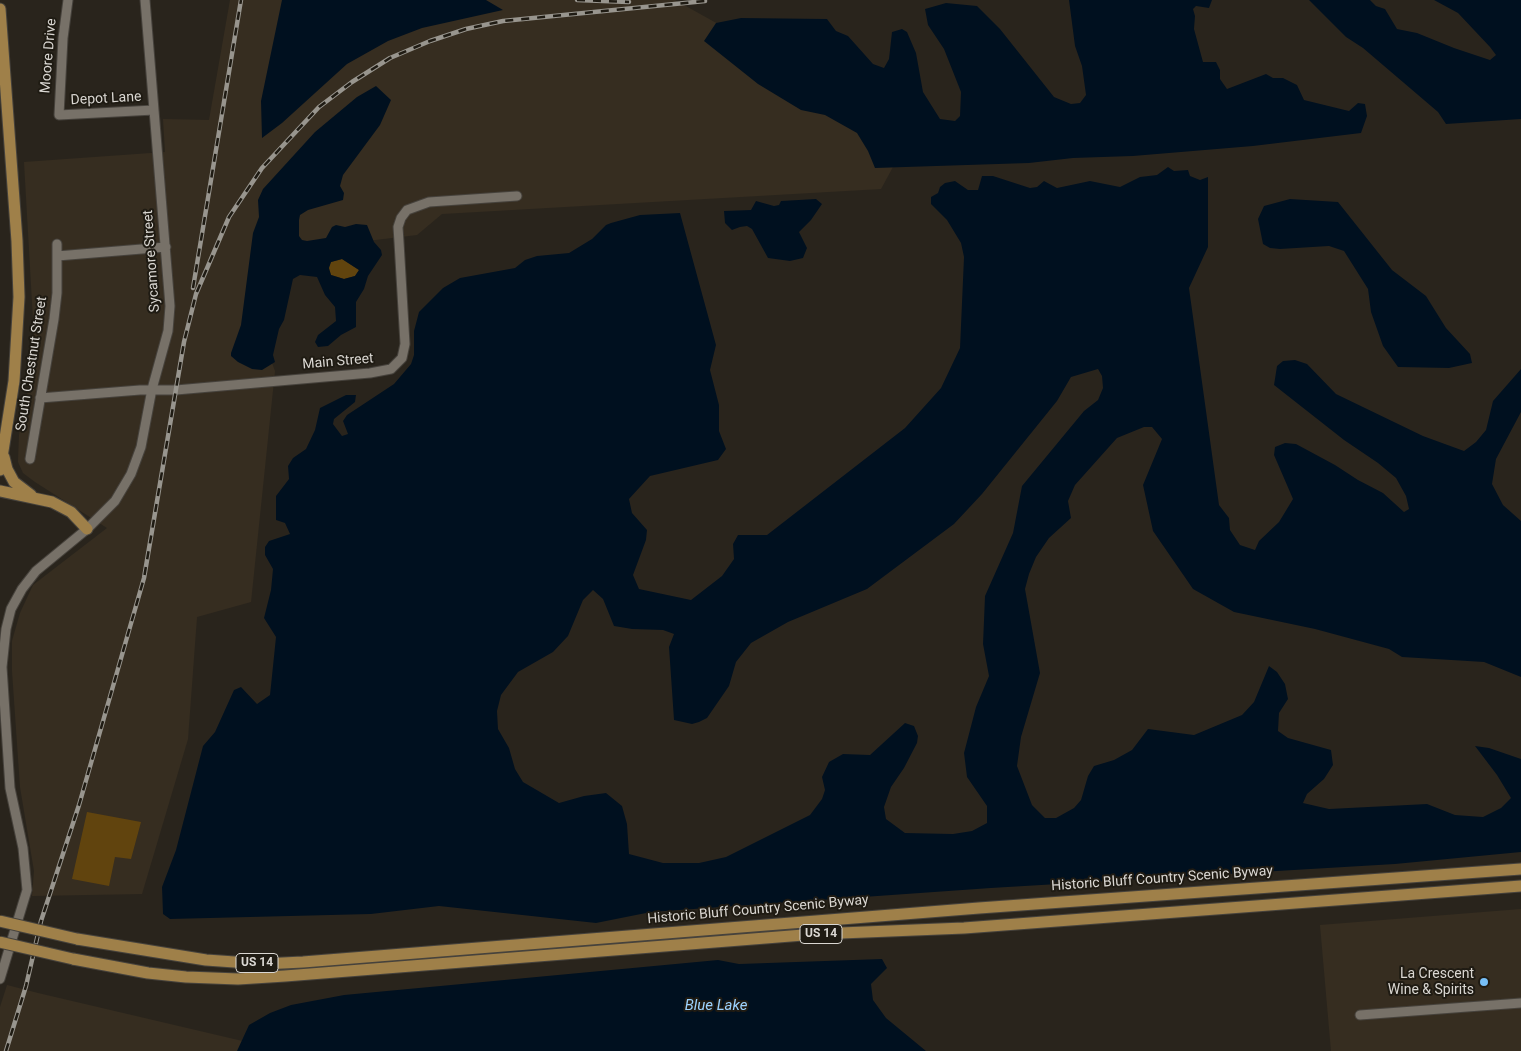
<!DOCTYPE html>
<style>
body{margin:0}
canvas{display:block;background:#29241c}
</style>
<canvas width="1521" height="1051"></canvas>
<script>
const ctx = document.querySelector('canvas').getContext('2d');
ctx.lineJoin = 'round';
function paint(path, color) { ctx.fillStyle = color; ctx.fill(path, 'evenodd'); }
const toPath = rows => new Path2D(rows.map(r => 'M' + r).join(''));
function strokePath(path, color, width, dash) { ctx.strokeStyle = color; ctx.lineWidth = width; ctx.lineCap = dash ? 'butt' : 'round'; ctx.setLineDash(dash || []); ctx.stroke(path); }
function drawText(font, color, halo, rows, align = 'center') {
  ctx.font = font + ' Roboto,sans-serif'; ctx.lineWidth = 4; ctx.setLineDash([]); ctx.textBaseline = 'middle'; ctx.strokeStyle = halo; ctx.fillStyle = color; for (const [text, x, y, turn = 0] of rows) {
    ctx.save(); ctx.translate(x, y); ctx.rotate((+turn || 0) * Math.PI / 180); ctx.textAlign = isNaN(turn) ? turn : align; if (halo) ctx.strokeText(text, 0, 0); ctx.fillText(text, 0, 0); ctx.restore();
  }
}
const built = toPath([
 [230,0,675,0,912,132,881,189,442,214,417,235,350,243,284,255,261,335,275,371,251,602,197,617,188,739,142,894,32,896,34,871,20,787,12,671,12,641,20,613,33,585,107,528,35,482,23,473,18,462,19,435,35,355,24,162,165,152,163,119,209,120],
 [1521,909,1521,1051,1331,1051,1320,925],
 [7,985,38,993,285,1051,0,1051,0,1007]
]);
const green = toPath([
 [342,259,359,270,355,276,344,279,331,275,328,268,331,262],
 [87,812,141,822,131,859,115,857,109,886,72,879]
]);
const water = toPath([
 [282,0,486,0,503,10,422,28,388,41,347,64,282,123,262,138,261,101],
 [1069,0,1212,0,1209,8,1196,6,1193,9,1195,16,1194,29,1203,62,1216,62,1220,70,1220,79,1227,89,1266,74,1273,78,1283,78,1297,85,1304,100,1349,111,1358,103,1365,104,1367,116,1361,133,1253,146,1133,156,1073,158,1029,163,875,168,868,151,857,133,825,115,801,110,758,84,704,41,716,23,741,18,827,19,836,31,848,36,873,64,884,68,889,59,892,32,902,29,907,32,916,53,923,92,940,119,955,121,960,116,961,92,944,49,928,25,925,9,946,3,977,6,1000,29,1054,97,1071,104,1080,103,1086,95,1082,66,1075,46],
 [1309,0,1370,0,1376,6,1385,9,1397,29,1417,33,1454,48,1490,60,1496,55,1490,47,1458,13,1434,0,1521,0,1521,119,1446,124,1438,112,1363,48,1346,37],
 [376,86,391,100,380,125,343,175,340,186,344,193,343,200,308,210,300,215,299,220,299,236,302,240,307,241,326,238,332,227,336,225,345,227,356,224,367,225,374,242,381,250,382,255,368,276,364,289,356,302,356,327,341,335,328,346,318,347,315,342,318,335,336,321,335,307,325,295,317,277,300,275,293,279,284,320,279,329,273,355,275,362,262,370,252,369,238,362,231,356,231,353,241,325,253,233,259,217,258,200,263,189,315,132,357,97],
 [342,259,359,270,355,276,344,279,331,275,329,268,331,262],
 [1168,167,1174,171,1188,170,1190,176,1200,180,1208,177,1208,247,1189,288,1219,505,1229,518,1230,530,1240,545,1255,550,1259,541,1279,522,1293,499,1274,455,1275,447,1285,443,1296,444,1335,465,1358,480,1383,493,1404,512,1409,509,1406,496,1396,478,1378,463,1344,440,1274,385,1277,366,1283,361,1295,360,1307,364,1336,394,1423,436,1464,451,1476,442,1486,430,1493,401,1521,369,1521,412,1496,459,1492,484,1503,505,1521,521,1521,677,1484,662,1402,657,1389,649,1315,629,1234,612,1193,589,1153,531,1143,485,1162,439,1152,427,1144,427,1117,438,1075,485,1068,501,1071,518,1049,538,1036,557,1029,574,1025,589,1040,673,1021,737,1017,766,1032,805,1045,818,1056,818,1074,808,1081,800,1088,776,1094,766,1114,760,1132,750,1148,729,1194,735,1242,715,1254,702,1269,666,1277,672,1285,684,1288,699,1279,713,1278,731,1288,738,1331,750,1333,765,1324,779,1307,794,1303,803,1329,809,1427,804,1455,815,1483,817,1501,808,1511,798,1497,775,1475,746,1489,748,1521,759,1521,852,1395,864,991,888,651,912,596,923,439,906,371,914,170,919,163,914,162,887,176,850,203,746,215,732,234,690,241,687,257,704,270,695,276,637,264,618,271,590,273,569,265,555,265,547,269,541,290,534,285,523,276,520,276,496,289,479,288,466,293,458,306,449,315,430,320,408,346,395,356,395,355,402,334,419,333,424,342,436,348,434,343,421,347,415,394,384,411,364,414,355,414,331,419,312,443,288,460,278,515,268,525,260,537,256,569,253,592,239,606,225,611,223,640,215,680,213,716,345,710,370,719,405,719,431,726,449,718,460,650,476,629,499,632,513,647,530,646,540,633,575,639,589,691,600,722,576,734,559,733,544,738,535,767,535,905,428,941,388,960,348,964,257,961,243,947,220,931,204,931,197,938,193,940,187,945,183,955,181,968,190,978,190,982,176,993,176,1030,188,1037,187,1044,181,1057,188,1090,181,1120,187,1140,177,1157,175],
 [1098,369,1102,376,1103,388,1098,400,1084,411,1022,486,1013,533,985,596,983,644,989,676,976,707,964,753,967,777,987,806,987,823,972,831,953,834,905,833,886,819,884,807,891,787,904,768,917,743,918,736,914,726,905,723,870,755,843,754,829,762,822,777,825,790,822,799,810,815,726,857,699,863,663,863,629,854,627,824,622,806,606,793,584,796,559,803,523,782,515,769,509,748,498,729,497,711,501,695,518,672,553,652,568,636,583,600,593,590,603,599,614,626,632,629,663,630,674,634,669,647,674,720,692,724,699,722,707,718,729,686,736,662,751,643,788,622,867,589,954,524,982,494,1057,401,1071,377],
 [816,199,822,204,811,220,799,232,807,248,803,258,790,261,768,258,752,229,747,226,740,227,732,230,725,223,724,211,751,210,756,201,774,206,779,205,781,201],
 [1290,199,1338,202,1392,270,1426,296,1446,328,1470,354,1472,363,1449,368,1398,367,1383,346,1371,312,1368,289,1344,251,1329,246,1280,249,1270,248,1263,244,1258,219,1264,206],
 [882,959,887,968,871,984,873,1000,886,1018,926,1051,237,1051,249,1025,270,1013,291,1005,344,995,718,960,739,964]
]);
const minor = toPath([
 [68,0,63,38,59,115,154,110],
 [57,256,166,247],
 [40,398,140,390,176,390,370,373,391,369,402,358,405,344,399,242,398,227,401,218,407,210,429,202,517,196],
 [30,459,54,319,57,293,57,244],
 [0,979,27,890,23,848,10,788,2,667,6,629,11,609,22,589,36,571,87,529,115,501,131,474,141,447,152,389,168,331,170,306,145,0],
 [1360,1015,1521,1003]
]);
const major = toPath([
 [0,9,17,241,19,297,14,381,0,470],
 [4,457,7,469,14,482,31,495],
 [0,491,52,502,71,512,87,529],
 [77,939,206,960,263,964,303,962,979,908,1521,869],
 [73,959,148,973,186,977,238,979,285,976,816,934,964,928,1521,886]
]);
const rail = toPath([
 [577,0,629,2],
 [193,288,241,0],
 [6,1051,26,986,41,921,79,805,144,578,184,342,196,294,229,217,262,168,319,107,352,82,390,58,430,41,466,29,503,21,705,1]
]);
const majorBridge = toPath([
 [0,921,77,939],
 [0,942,73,959]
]);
const markers = [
 [1484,982,5,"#77bff7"]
];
const shields = [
 [821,934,42],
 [257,963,42]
];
const shieldNames = [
 ["US 14",821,934],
 ["US 14",257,963]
];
const streetNames = [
 ["Moore Drive",49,56,-85],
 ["Depot Lane",106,99,-3],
 ["Sycamore Street",152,261,-94],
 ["Main Street",338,362,-5],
 ["South Chestnut Street",32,364,-81],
 ["Historic Bluff Country Scenic Byway",1162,879,-4],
 ["Historic Bluff Country Scenic Byway",758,910,-5]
];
const poiNames = [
 ["La Crescent",1474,974],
 ["Wine & Spirits",1474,990]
];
const waterNames = [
 ["Blue Lake",716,1006]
];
paint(built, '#362d20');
paint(green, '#61440e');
paint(water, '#00101f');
strokePath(minor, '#46423c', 11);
strokePath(major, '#46423c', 13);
strokePath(minor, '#777168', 9);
strokePath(major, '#9f8049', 11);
strokePath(rail, '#98958e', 4.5);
strokePath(rail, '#1f1b13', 2.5, [8]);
strokePath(majorBridge, '#46423c', 13, []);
strokePath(majorBridge, '#9f8049', 11);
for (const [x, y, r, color] of markers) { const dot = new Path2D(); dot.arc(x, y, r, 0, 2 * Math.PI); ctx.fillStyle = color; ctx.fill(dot); strokePath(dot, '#1f1b13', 2); }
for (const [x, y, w] of shields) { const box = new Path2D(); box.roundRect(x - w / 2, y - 9.5, w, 19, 4); ctx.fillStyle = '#1f1b13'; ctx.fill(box); strokePath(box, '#dad7d2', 1); }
drawText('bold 12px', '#dad7d2', null, shieldNames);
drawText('14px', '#dad7d2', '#1f1b13', streetNames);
drawText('14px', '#dad7d2', '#1f1b13', poiNames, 'right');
drawText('italic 15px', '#9cd2fd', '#1f1b13', waterNames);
</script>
